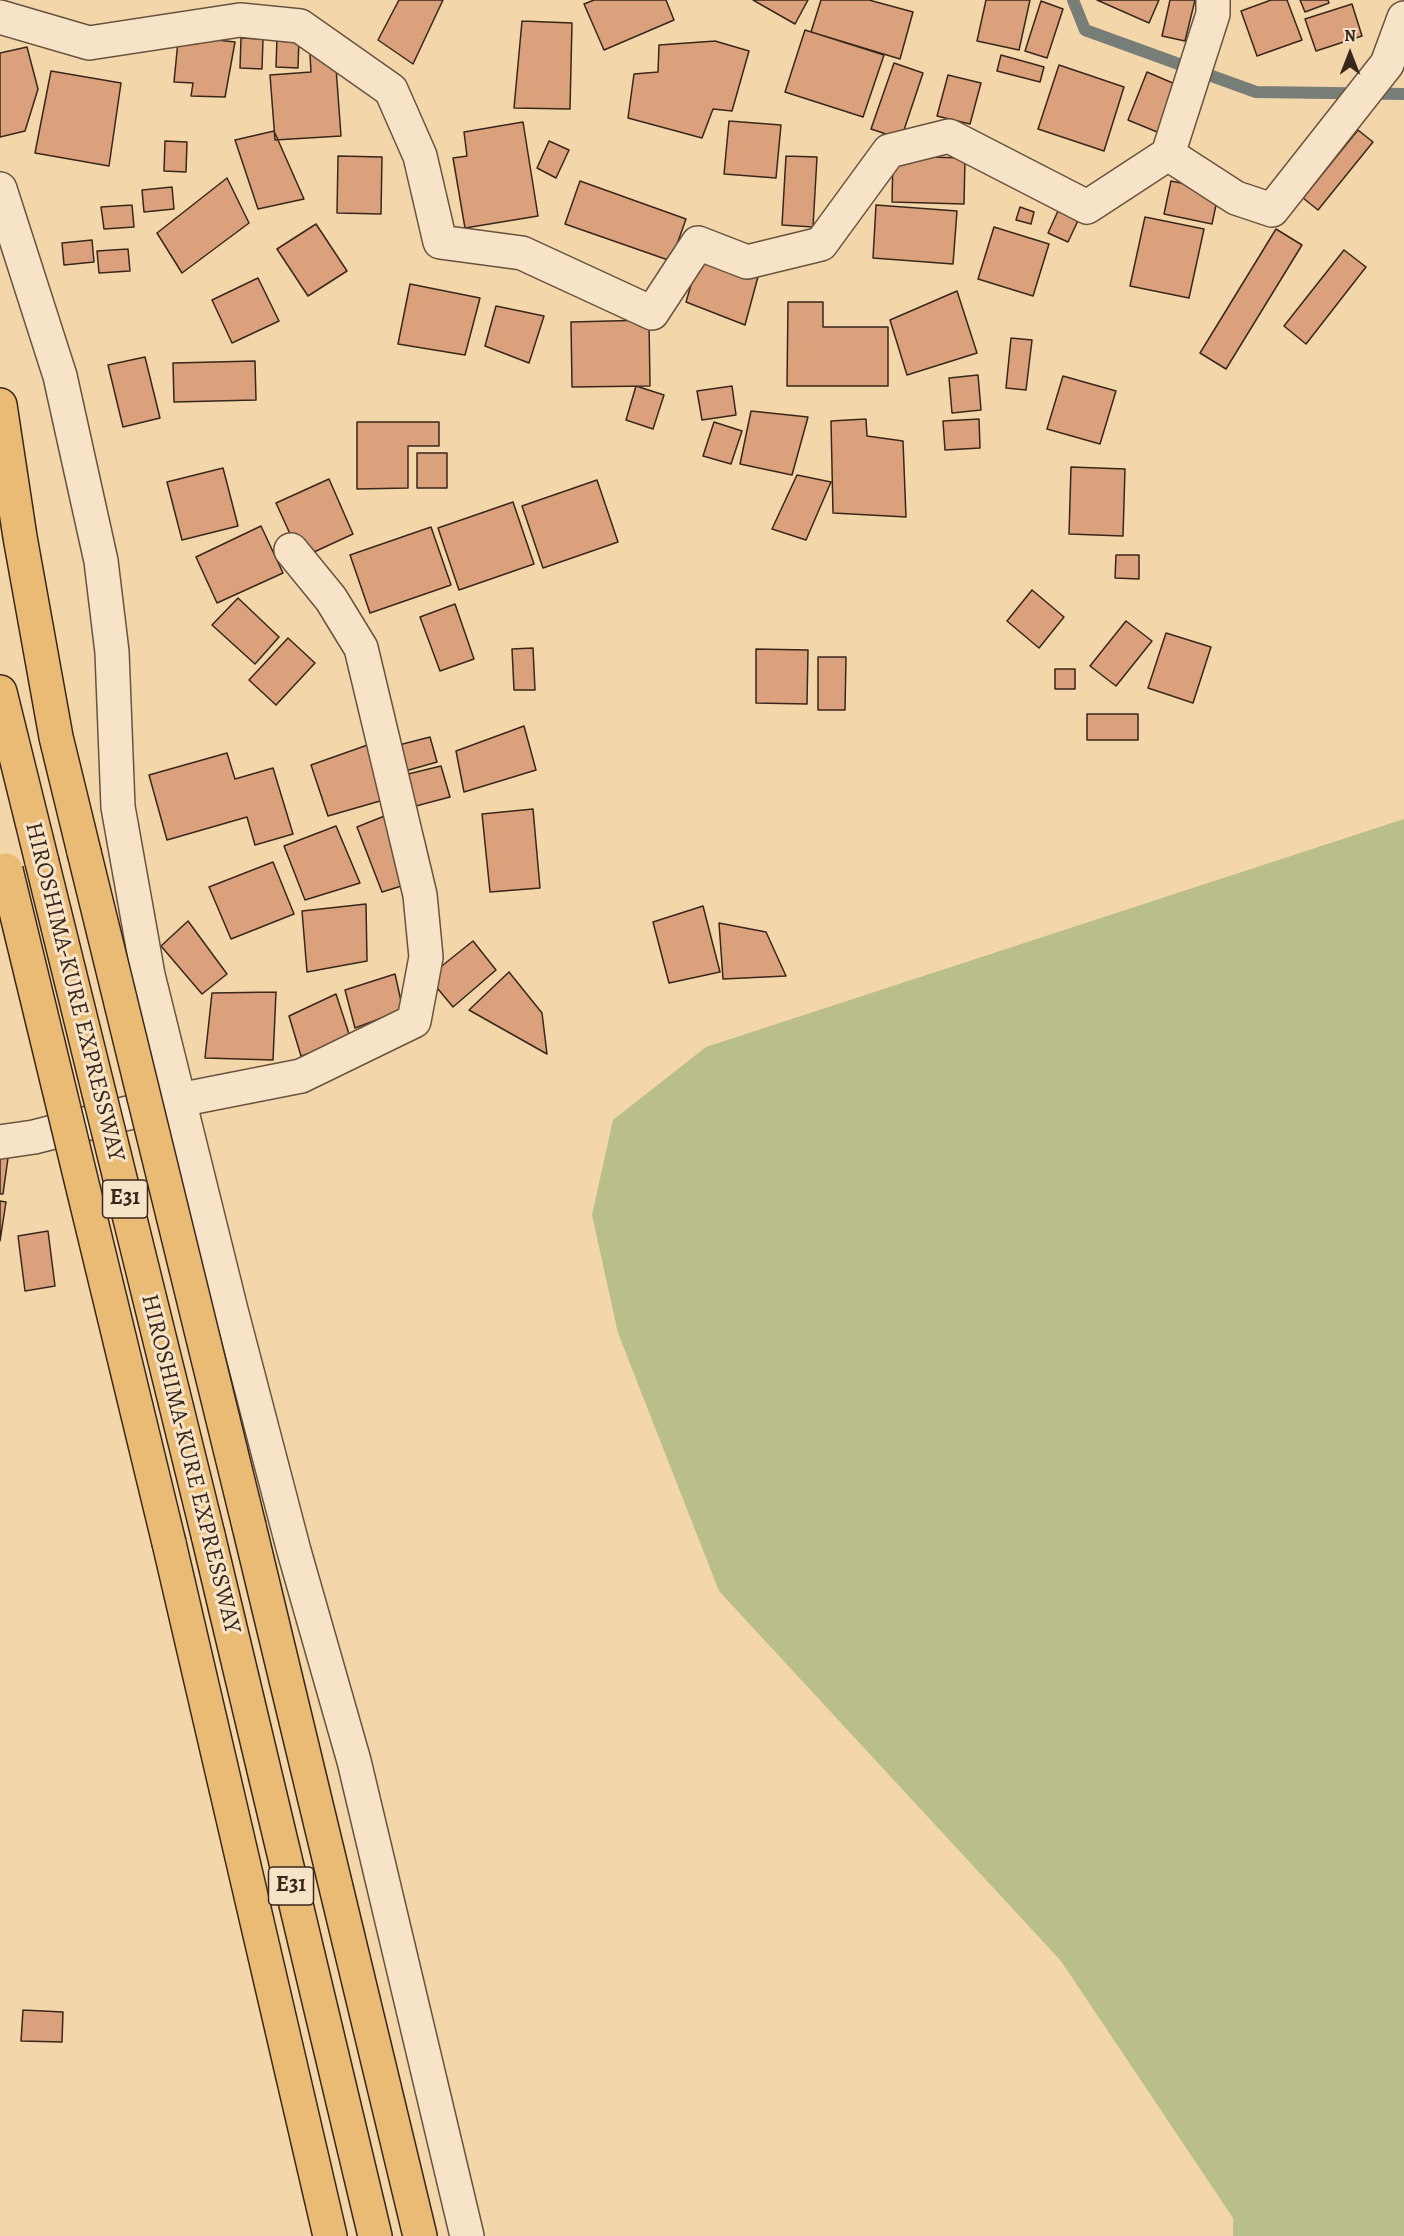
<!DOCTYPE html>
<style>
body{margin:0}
#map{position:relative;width:1404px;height:2236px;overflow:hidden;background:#f3d6aa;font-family:Alegreya,serif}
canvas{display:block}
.north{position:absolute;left:1320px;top:24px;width:60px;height:60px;-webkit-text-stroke:4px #f7e4c8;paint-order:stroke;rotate:0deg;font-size:16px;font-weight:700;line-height:24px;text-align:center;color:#39271b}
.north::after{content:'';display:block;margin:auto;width:21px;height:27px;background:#39271b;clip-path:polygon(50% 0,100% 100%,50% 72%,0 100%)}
</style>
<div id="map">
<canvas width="1404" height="2236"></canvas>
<div class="north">N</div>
</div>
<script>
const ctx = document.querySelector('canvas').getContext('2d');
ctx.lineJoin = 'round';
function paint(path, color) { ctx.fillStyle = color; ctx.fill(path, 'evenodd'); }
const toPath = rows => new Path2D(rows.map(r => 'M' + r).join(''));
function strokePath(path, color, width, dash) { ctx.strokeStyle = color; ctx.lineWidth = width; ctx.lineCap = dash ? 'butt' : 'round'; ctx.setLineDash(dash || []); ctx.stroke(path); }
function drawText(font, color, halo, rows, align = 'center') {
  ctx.font = font + ' Alegreya,serif'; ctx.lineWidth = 6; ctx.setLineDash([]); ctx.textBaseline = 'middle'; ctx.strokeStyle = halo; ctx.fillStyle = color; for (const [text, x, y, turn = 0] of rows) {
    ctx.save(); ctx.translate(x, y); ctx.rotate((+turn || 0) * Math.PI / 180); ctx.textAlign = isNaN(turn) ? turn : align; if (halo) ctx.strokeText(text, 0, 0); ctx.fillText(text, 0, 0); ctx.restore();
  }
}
const green = toPath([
 [1404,819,1404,2236,1233,2236,1233,2218,1061,1961,719,1591,618,1333,592,1215,613,1120,706,1047]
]);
const stream = toPath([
 [1073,0,1085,30,1256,92,1404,94]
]);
const building = toPath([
 [399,0,443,0,413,64,378,40,399,0],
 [594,0,666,0,674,20,604,50,584,4,594,0],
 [753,0,808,0,795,24,753,0],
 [821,0,869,0,913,12,900,59,811,32,821,0],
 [986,0,1030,0,1019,50,977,41,986,0],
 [1097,0,1159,0,1149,23,1097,0],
 [1170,0,1195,0,1185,41,1162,36,1170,0],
 [1271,0,1287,0,1302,40,1257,56,1241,11,1271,0],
 [1300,0,1328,0,1329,3,1305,12,1300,0],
 [1041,1,1063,9,1047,58,1025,51,1041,1],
 [1352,4,1362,36,1316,51,1305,19,1352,4],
 [522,21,572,23,570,109,514,108,522,21],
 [805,30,884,55,863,117,785,92,805,30],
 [277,36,299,38,298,68,276,67,277,36],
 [199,38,235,42,225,97,191,96,193,83,174,82,178,41,197,44,199,38],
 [241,38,263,39,262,69,240,68,241,38],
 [715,41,749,51,732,111,713,109,702,138,628,118,634,74,658,72,659,45,715,41],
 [27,47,38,89,25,131,0,137,0,53,27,47],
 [335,54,341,136,275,140,270,75,311,72,310,55,335,54],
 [1001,55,1044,67,1040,82,997,71,1001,55],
 [894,63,923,73,901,139,871,129,894,63],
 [1059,65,1124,87,1104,151,1038,129,1059,65],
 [51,71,121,83,109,166,35,153,51,71],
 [1147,72,1182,87,1162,134,1128,120,1147,72],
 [948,75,981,83,970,124,937,116,948,75],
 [729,121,781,125,776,178,724,174,729,121],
 [523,122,538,216,465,228,453,158,467,156,464,132,523,122],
 [1358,130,1373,142,1318,210,1303,198,1358,130],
 [274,131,304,199,258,209,235,140,274,131],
 [165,141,187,142,186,172,164,171,165,141],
 [549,141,569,150,556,178,537,168,549,141],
 [338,156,382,157,381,214,337,213,338,156],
 [786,156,817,157,813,227,782,225,786,156],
 [893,156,965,158,964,204,892,202,893,156],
 [227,178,249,223,182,273,157,233,227,178],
 [580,181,686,219,671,261,565,224,580,181],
 [1171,181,1219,191,1212,224,1164,214,1171,181],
 [172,187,174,209,144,212,142,190,172,187],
 [1063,200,1083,210,1068,242,1048,233,1063,200],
 [132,205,134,227,104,229,101,207,132,205],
 [876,205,957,211,953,264,873,258,876,205],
 [1020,207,1034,212,1031,224,1016,220,1020,207],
 [1145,217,1204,229,1189,298,1130,286,1145,217],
 [316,224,347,271,308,296,277,249,316,224],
 [994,227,1049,244,1033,296,978,279,994,227],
 [1276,229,1302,245,1226,369,1200,353,1276,229],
 [92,240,94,262,64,265,62,243,92,240],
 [128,249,130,271,99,273,97,251,128,249],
 [1344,250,1366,267,1306,344,1284,326,1344,250],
 [700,254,759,273,745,325,686,302,700,254],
 [258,278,279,321,232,343,212,300,258,278],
 [410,284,480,298,465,355,398,344,410,284],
 [957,291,977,353,907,375,890,320,957,291],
 [788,302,823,302,823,327,888,327,888,386,787,386,788,302],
 [496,306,544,316,529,363,485,346,496,306],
 [649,320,650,386,572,387,571,322,649,320],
 [1011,338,1032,340,1026,390,1006,388,1011,338],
 [145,357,160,418,123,427,108,365,145,357],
 [255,361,256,400,174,402,173,363,255,361],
 [978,375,981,410,952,413,949,378,978,375],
 [1063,376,1116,391,1100,444,1047,429,1063,376],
 [636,386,664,395,653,429,626,420,636,386],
 [732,386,736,415,702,420,697,391,732,386],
 [751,411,808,417,792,475,740,464,751,411],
 [866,419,867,436,903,441,906,517,833,513,831,421,866,419],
 [979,419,980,448,945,450,943,421,979,419],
 [357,422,439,422,439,446,408,446,408,488,357,489,357,422],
 [714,422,742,431,731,464,703,456,714,422],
 [417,453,447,453,447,488,417,488,417,453],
 [1071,467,1125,469,1123,536,1069,534,1071,467],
 [223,468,238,526,182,540,167,482,223,468],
 [797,475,831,482,806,540,772,529,797,475],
 [329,479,353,534,301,558,276,503,329,479],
 [597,480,618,542,543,568,522,506,597,480],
 [513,502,534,564,459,590,438,528,513,502],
 [261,526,283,573,217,603,196,557,261,526],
 [431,527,451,585,370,613,350,555,431,527],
 [1116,555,1139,555,1139,579,1115,578,1116,555],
 [1032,590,1064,617,1039,648,1007,621,1032,590],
 [238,598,279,637,255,664,212,625,238,598],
 [455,604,474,659,440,671,420,617,455,604],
 [1126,621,1152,641,1116,686,1090,666,1126,621],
 [1166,633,1211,647,1193,703,1148,688,1166,633],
 [288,638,315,663,276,705,249,680,288,638],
 [533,648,535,690,514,690,512,649,533,648],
 [756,649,808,650,807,704,756,703,756,649],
 [818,657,846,657,845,710,818,710,818,657],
 [1055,669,1075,669,1075,689,1055,689,1055,669],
 [1087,714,1138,714,1138,740,1087,740,1087,714],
 [524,726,536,770,464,792,456,751,524,726],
 [430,737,437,762,402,772,395,746,430,737],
 [376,742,387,799,328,816,311,765,376,742],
 [227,753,235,779,273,768,293,834,255,845,247,817,167,840,149,775,227,753],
 [441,766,450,797,412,807,404,775,441,766],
 [533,809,540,888,490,892,482,814,533,809],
 [387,815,408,884,382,892,357,827,387,815],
 [336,826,360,883,305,900,284,846,336,826],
 [273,862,294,914,231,939,209,887,273,862],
 [366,904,367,961,307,972,302,911,366,904],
 [703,906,720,972,669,983,653,922,703,906],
 [188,921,227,974,202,994,161,946,188,921],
 [719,923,766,932,786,976,723,979,719,923],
 [473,941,496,970,453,1007,428,977,473,941],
 [509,972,542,1013,547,1054,469,1010,509,972],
 [395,974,403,1010,355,1028,345,990,395,974],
 [276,992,273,1060,205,1058,212,993,276,992],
 [336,994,351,1040,301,1056,289,1016,336,994],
 [0,1156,8,1158,3,1194,0,1194,0,1156],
 [0,1201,6,1202,0,1241,0,1201],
 [48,1231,55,1286,25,1291,18,1236,48,1231],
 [23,2010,63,2012,62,2042,21,2041,23,2010]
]);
const minor = toPath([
 [0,17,89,43,240,20,300,26,391,90,420,156,440,242,522,253,652,313,698,243,747,262,821,244,889,151,949,136,1087,207,1168,154,1236,198,1272,210,1387,64,1404,18],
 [1168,154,1213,14,1213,0],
 [0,189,60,376,101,561,112,652,118,807,148,975,231,1310,294,1551,354,1761,467,2236],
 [0,1142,34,1137,179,1100,301,1076,414,1021,426,957,420,895,361,648,331,599,291,550]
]);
const highway = toPath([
 [0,405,20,537,56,737,84,852],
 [0,692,42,862],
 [249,1526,420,2236],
 [208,1535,375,2236],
 [169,1543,330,2236]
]);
const highwayBridge = toPath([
 [84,852,249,1526],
 [42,862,208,1535],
 [6,870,169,1543]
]);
const shields = [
 [125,1199,45],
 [291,1886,45]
];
const shieldNames = [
 ["E31",125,1199],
 ["E31",291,1886]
];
const streetNames = [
 ["HIROSHIMA-KURE EXPRESSWAY",74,992,76],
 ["HIROSHIMA-KURE EXPRESSWAY",190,1464,76]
];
paint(green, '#b9be8a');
strokePath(stream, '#777d77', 12);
paint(building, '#daa17c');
strokePath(building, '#39271b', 1.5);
strokePath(minor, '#68533f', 36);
strokePath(highway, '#39271b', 36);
strokePath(minor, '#f7e4c8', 33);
strokePath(highway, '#eabb75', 33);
strokePath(highwayBridge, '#39271b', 36, []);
strokePath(highwayBridge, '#eabb75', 33);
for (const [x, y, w] of shields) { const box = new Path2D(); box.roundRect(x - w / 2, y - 19, w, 38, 4.5); ctx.fillStyle = '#f7e4c8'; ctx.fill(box); strokePath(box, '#39271b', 1.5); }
drawText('bold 22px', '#39271b', null, shieldNames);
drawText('24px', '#39271b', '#f7e4c8', streetNames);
</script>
